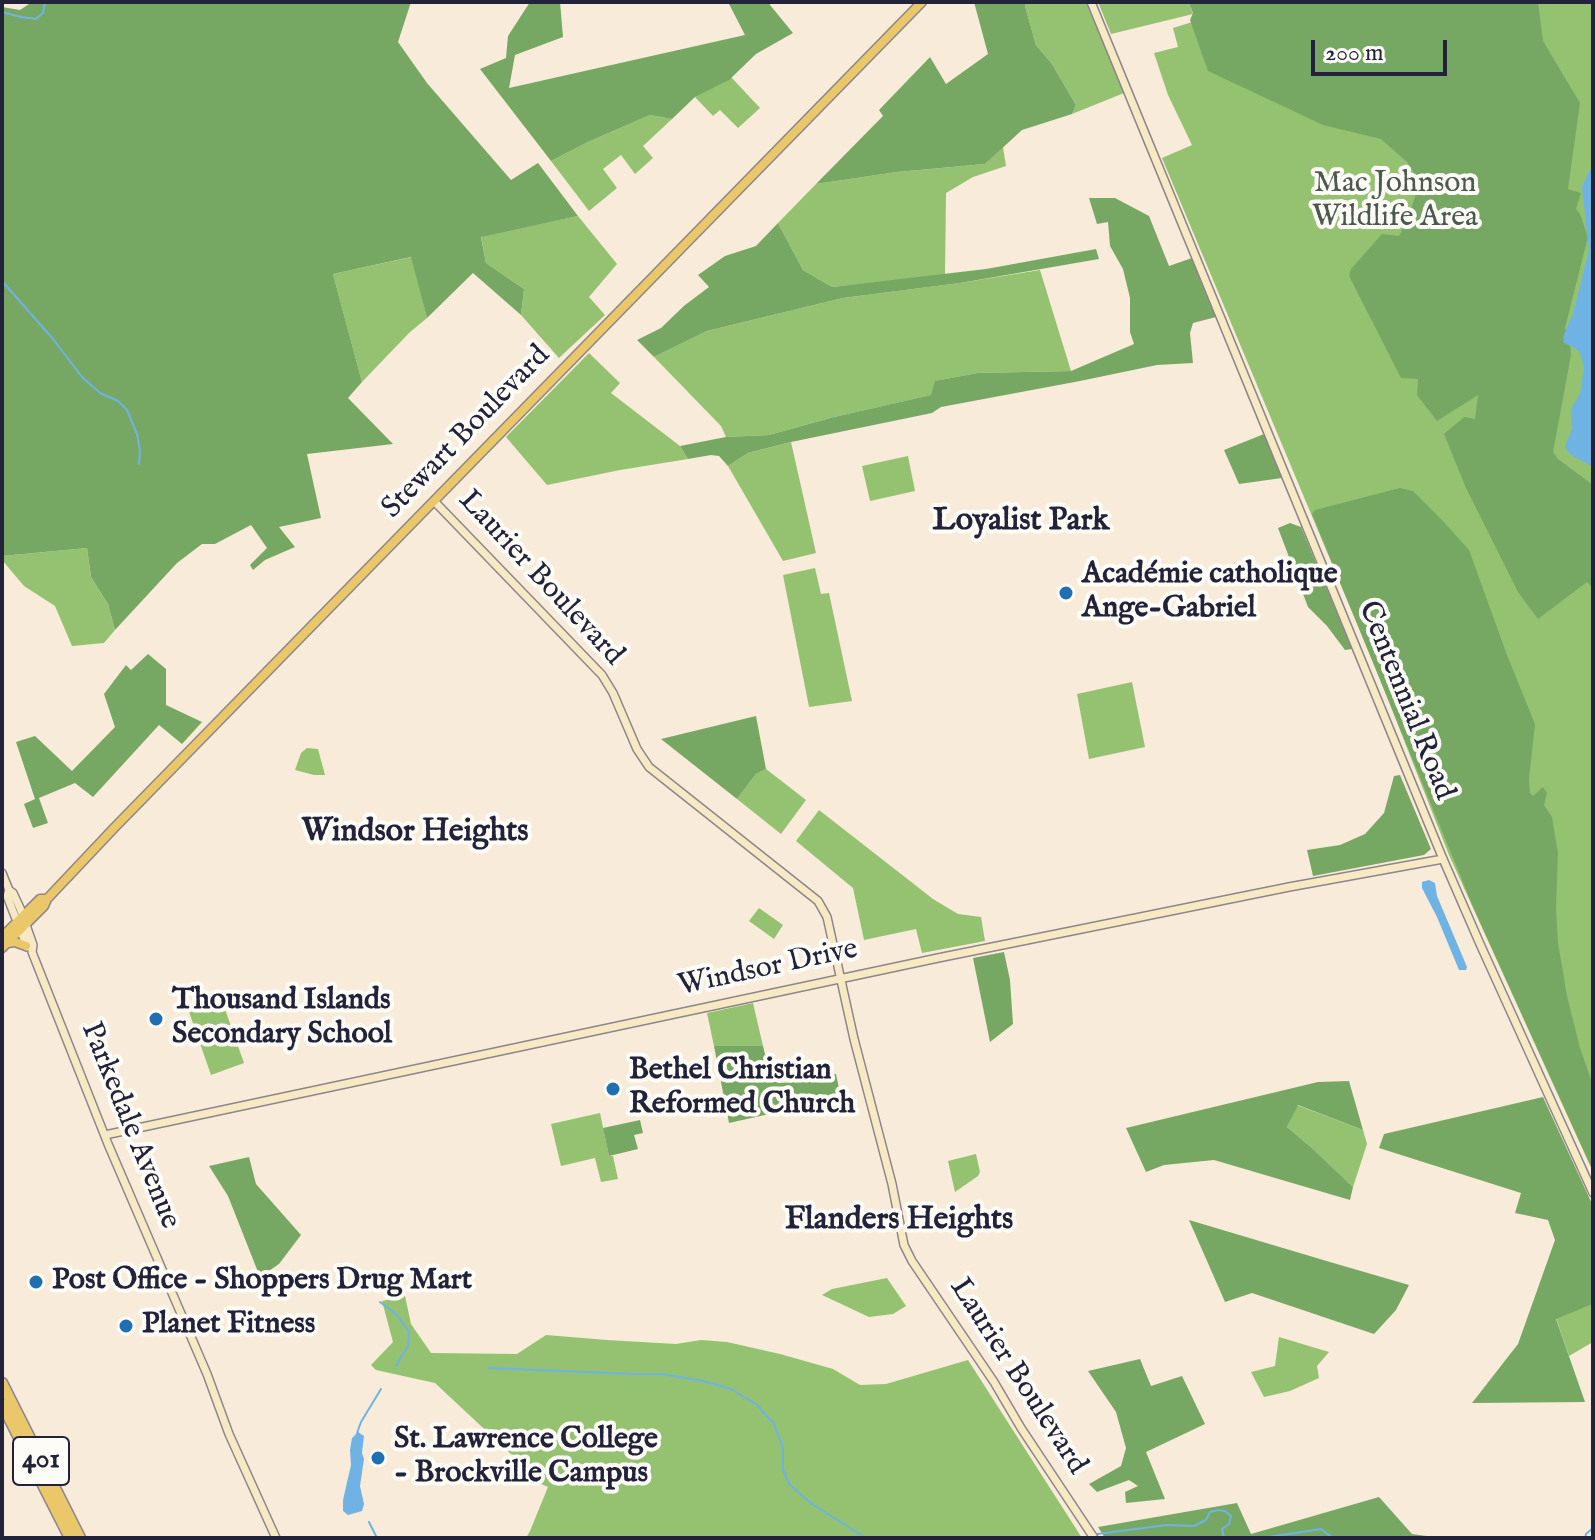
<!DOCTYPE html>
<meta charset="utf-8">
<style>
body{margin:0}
#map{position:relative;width:1595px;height:1540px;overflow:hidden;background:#f8ebd9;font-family:"IM FELL English",serif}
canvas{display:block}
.frame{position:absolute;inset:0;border:4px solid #22223b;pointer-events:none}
.scale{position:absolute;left:1311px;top:40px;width:136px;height:36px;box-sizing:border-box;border:4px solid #22223b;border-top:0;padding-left:10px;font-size:24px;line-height:28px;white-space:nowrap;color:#22223b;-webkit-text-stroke:6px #fdfcf7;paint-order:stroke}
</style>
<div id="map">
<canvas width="1595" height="1540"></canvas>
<div class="frame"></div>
<div class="scale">200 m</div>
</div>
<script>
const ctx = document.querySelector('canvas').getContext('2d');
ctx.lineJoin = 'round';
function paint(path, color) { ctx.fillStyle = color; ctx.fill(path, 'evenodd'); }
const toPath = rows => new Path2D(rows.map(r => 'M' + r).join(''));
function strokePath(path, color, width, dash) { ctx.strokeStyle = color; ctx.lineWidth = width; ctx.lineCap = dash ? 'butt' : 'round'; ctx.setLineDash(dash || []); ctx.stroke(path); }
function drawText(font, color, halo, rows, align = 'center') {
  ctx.font = font + ' "IM FELL English",serif'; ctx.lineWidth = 8; ctx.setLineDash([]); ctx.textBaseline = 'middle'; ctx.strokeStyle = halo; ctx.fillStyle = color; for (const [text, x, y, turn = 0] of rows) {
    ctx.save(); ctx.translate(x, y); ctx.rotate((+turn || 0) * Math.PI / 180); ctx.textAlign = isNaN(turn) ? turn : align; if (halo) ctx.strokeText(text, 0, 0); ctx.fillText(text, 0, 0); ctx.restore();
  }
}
const green = toPath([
 [1027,2,1086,2,1124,93,1072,114,1076,105,1052,64,1036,45,1025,6],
 [1098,2,1188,2,1193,14,1111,34],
 [1257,2,1593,2,1593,1172,1449,855,1376,669,1162,158,1192,145,1168,95,1154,53,1178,47,1173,28],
 [731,77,760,108,738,128,720,110,713,116,695,97],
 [650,115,672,119,643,146,653,158,635,174,621,155,603,169,617,188,589,211,551,161,588,142],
 [1003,147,1006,166,973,177,946,193,945,275,832,287,803,270,778,223,816,184,897,172,985,164],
 [578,216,617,264,589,297,605,315,559,358,521,315,524,289,486,263,481,236],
 [412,257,427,318,409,333,362,382,333,274],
 [1040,270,1071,371,977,373,936,381,932,395,834,417,769,435,726,437,721,426,654,357,707,331,843,298,960,283],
 [589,353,620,383,611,393,680,446,688,459,620,470,547,485,506,437],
 [791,442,816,553,783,561,728,466,748,453],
 [908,456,915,491,870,501,862,466],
 [87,548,91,577,108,604,115,630,104,643,72,646,55,606,24,586,2,560,2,556],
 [815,568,821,594,829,593,852,701,809,707,783,575],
 [1132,682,1145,747,1089,759,1077,694],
 [307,748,318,749,325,775,314,775,295,770,301,753],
 [766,769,806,800,781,834,737,799,756,774],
 [819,810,933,899,958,914,981,917,985,941,922,953,916,929,864,940,853,888,796,841],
 [759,908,783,925,774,939,749,921],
 [221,998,244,1063,211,1075,188,1009],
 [753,1003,763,1046,714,1046,707,1013],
 [1297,1105,1363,1130,1367,1144,1353,1187,1312,1148,1287,1127],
 [600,1113,609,1156,613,1156,618,1179,601,1182,595,1158,561,1166,551,1124],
 [976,1154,980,1172,978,1176,955,1192,948,1161],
 [887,1278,906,1306,893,1314,869,1317,822,1295,832,1289],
 [405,1296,411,1324,431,1353,517,1354,546,1335,607,1340,676,1344,701,1340,727,1342,780,1354,833,1369,860,1385,886,1384,968,1360,1082,1538,526,1538,530,1531,548,1487,514,1472,519,1457,511,1454,435,1383,376,1370,371,1365,393,1342,382,1301],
 [1593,1304,1593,1342,1569,1356,1556,1318],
 [1279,1337,1329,1352,1317,1366,1319,1378,1290,1391,1264,1397,1251,1372,1275,1366]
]);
const forest = toPath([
 [32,2,411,2,398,42,427,83,511,180,538,163,578,216,481,237,486,263,524,289,521,315,473,273,427,318,411,257,333,274,362,382,348,398,393,444,307,454,321,518,279,527,295,547,265,560,253,570,250,565,267,548,251,525,215,544,202,544,177,563,115,630,108,604,91,577,87,548,2,556,2,7,20,10],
 [530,2,560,2,563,37,515,55,509,88,745,35,728,2,770,2,770,5,793,33,756,54,729,80,695,97,672,119,650,115,588,142,551,161,480,69,506,58,508,36],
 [974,2,1027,2,1025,6,1036,45,1052,64,1076,105,1072,114,1022,130,985,164,897,172,816,184,883,116,879,110,930,57,946,84,988,54],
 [1188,2,1538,2,1543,41,1580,103,1568,189,1581,193,1576,209,1580,214,1588,237,1565,328,1570,338,1571,355,1553,452,1558,459,1593,485,1593,588,1587,582,1538,619,1518,592,1466,488,1444,434,1464,417,1475,419,1478,395,1437,421,1417,395,1418,379,1401,378,1349,276,1351,269,1382,234,1399,236,1407,221,1420,182,1407,162,1381,139,1323,125,1208,71,1190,20,1193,13],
 [1089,198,1115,198,1149,216,1169,266,1192,258,1216,317,1193,323,1190,333,1193,363,1157,365,1080,381,941,407,932,413,791,442,748,453,728,466,719,456,711,455,688,459,680,446,726,437,769,435,834,417,931,395,935,381,977,373,1071,371,1134,344,1130,332,1130,298,1123,269,1110,246,1108,222,1097,224],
 [778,223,803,270,832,287,986,269,1096,249,1099,259,960,283,843,298,707,331,654,357,637,340,661,328,685,305,709,287,698,275,725,256,756,246],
 [1264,434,1282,478,1239,484,1224,450],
 [1400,488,1413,491,1442,520,1469,550,1507,655,1535,724,1529,779,1530,793,1533,796,1543,787,1547,793,1544,805,1552,817,1558,853,1556,908,1558,943,1567,996,1580,1048,1593,1085,1593,1171,1474,909,1312,514,1315,510],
 [1290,523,1301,527,1352,649,1345,650,1327,626,1308,607,1278,528],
 [148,654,166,669,166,705,202,722,182,744,159,725,93,797,75,783,39,798,48,823,33,828,24,804,35,799,16,742,35,736,72,771,115,727,104,694,126,665,131,670],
 [756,716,766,769,756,774,737,799,661,739],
 [1400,775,1431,849,1424,855,1313,876,1307,850,1340,845,1365,834,1384,813,1394,776],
 [1004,952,1010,980,1013,1024,990,1042,973,958],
 [714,1046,763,1046,765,1054,772,1054,778,1083,801,1082,836,1074,841,1098,729,1123],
 [1349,1081,1363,1130,1298,1105,1287,1127,1312,1148,1353,1187,1350,1200,1214,1160,1164,1165,1146,1172,1126,1128,1318,1082],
 [1543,1097,1593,1206,1593,1304,1556,1319,1585,1402,1472,1403,1518,1344,1555,1240,1548,1220,1515,1213,1521,1193,1379,1148,1384,1134],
 [640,1120,643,1133,634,1135,638,1149,609,1156,603,1128],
 [249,1157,256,1184,301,1235,279,1264,260,1277,228,1196,209,1166],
 [1189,1220,1330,1262,1409,1285,1396,1310,1374,1334,1252,1293,1225,1302],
 [1140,1359,1151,1386,1182,1376,1205,1424,1146,1452,1165,1499,1126,1503,1125,1492,1138,1486,1129,1480,1097,1492,1089,1484,1121,1466,1126,1448,1116,1412,1088,1371],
 [1379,1497,1412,1534,1441,1538,1105,1538,1098,1527,1237,1503,1251,1534]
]);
const water = toPath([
 [1593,163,1593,467,1571,455,1565,447,1572,429,1571,409,1580,394,1584,367,1580,353,1575,348,1564,343,1563,337,1573,314,1589,250,1582,187],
 [1429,880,1435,883,1437,896,1467,967,1466,970,1459,970,1437,917,1422,888,1422,882],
 [358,1432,364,1436,362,1453,364,1459,360,1486,364,1504,362,1511,348,1515,343,1511,343,1500,351,1465,350,1450,352,1438]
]);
const stream = toPath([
 [2,12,21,17,36,19,43,13,45,2],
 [2,281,53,339,82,377,100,393,118,401,127,410,137,434,140,451,139,464],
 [357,1285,365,1291],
 [380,1302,397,1315,409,1332,408,1346,396,1366],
 [488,1368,635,1374,662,1374,703,1381,731,1389,757,1405,774,1424,783,1448,783,1470,790,1485,812,1504,866,1538],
 [357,1433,361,1422,381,1389],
 [369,1522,377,1538],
 [1097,1534,1167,1525,1194,1526,1206,1520,1210,1512,1219,1510,1225,1511,1231,1516,1229,1524,1222,1529,1224,1538],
 [1262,1538,1321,1529,1333,1538],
 [1585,1538,1586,1534,1593,1528]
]);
const secondary = toPath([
 [1091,2,1443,859,1480,944,1593,1193],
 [434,501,602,675,613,693,637,749,649,767,818,901,827,917,854,1039,892,1184,904,1245,912,1261,994,1382,1021,1428,1094,1538],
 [2,873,9,890,13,893,20,908,33,945,32,952,108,1144,207,1374,229,1434,276,1538],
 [9,890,7,896,27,947],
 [105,1135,938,958,1289,887,1443,859]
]);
const primary = toPath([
 [2,937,40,899,47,899],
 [8,943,15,942,26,946],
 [2,948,44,906,47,899,115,827,922,2]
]);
const highway = toPath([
 [2,1383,80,1538],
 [2,1404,70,1538]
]);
const markers = [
 [1066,593,8,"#1f6fb2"],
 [156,1019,8,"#1f6fb2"],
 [613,1089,8,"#1f6fb2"],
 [36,1282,8,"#1f6fb2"],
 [126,1326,8,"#1f6fb2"],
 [378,1458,8,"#1f6fb2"]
];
const shields = [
 [41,1461,56]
];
const shieldNames = [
 ["401",41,1461]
];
const parkNames = [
 ["Mac Johnson",1395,185],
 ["Wildlife Area",1395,219]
];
const streetNames = [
 ["Stewart Boulevard",467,433,-46],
 ["Laurier Boulevard",540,579,47],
 ["Centennial Road",1405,701,68],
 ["Windsor Drive",768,969,-12],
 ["Parkedale Avenue",129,1126,68],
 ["Laurier Boulevard",1017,1377,57]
];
const poiNames = [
 ["Académie catholique",1082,576],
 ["Ange-Gabriel",1082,610],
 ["Thousand Islands",172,1002],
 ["Secondary School",172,1036],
 ["Bethel Christian",629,1072],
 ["Reformed Church",629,1106],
 ["Post Office - Shoppers Drug Mart",52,1282],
 ["Planet Fitness",142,1326],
 ["St. Lawrence College",394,1441],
 ["- Brockville Campus",394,1475]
];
const neighbourhoodNames = [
 ["Loyalist Park",1021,522],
 ["Windsor Heights",415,833],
 ["Flanders Heights",899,1221]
];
paint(green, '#94c271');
paint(forest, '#77a863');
paint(water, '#6eb3e4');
strokePath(stream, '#6eb3e4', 2);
strokePath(secondary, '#8d868a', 10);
strokePath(primary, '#8d868a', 11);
strokePath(highway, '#8d868a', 13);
strokePath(secondary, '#f7e9c3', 7);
strokePath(primary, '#eac769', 8);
strokePath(highway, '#eac769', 10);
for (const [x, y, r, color] of markers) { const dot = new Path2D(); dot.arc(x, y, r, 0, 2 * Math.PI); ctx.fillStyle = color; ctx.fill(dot); strokePath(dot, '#fdfcf7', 3); }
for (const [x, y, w] of shields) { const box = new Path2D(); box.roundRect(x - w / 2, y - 24, w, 48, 6); ctx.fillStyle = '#fdfcf7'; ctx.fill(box); strokePath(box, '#22223b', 2); }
drawText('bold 28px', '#22223b', null, shieldNames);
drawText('30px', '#4a5a4e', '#fdfcf7', parkNames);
drawText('30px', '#22223b', '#fdfcf7', streetNames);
drawText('bold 30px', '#22223b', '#fdfcf7', poiNames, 'left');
drawText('bold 32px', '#22223b', '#fdfcf7', neighbourhoodNames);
</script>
